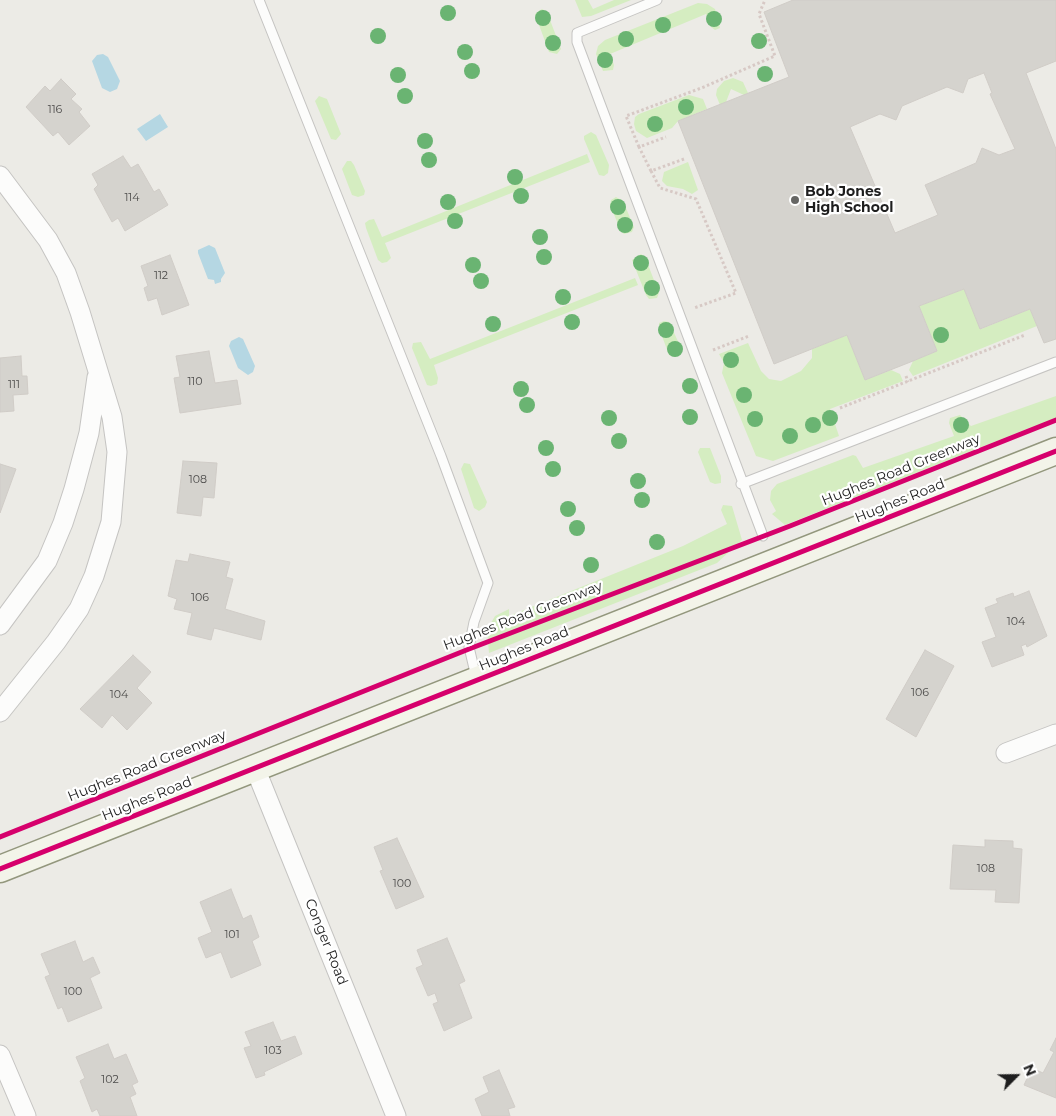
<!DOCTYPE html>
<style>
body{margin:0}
#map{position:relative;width:1056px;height:1116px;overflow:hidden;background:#ecebe6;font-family:Montserrat,sans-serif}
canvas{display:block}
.north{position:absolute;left:991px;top:1051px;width:50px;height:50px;-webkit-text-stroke:4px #fff;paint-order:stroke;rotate:67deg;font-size:14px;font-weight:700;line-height:20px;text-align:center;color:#1e1e1e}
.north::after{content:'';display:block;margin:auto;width:18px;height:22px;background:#1e1e1e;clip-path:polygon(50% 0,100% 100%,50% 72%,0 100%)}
</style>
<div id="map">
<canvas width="1056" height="1116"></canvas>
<div class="north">N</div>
</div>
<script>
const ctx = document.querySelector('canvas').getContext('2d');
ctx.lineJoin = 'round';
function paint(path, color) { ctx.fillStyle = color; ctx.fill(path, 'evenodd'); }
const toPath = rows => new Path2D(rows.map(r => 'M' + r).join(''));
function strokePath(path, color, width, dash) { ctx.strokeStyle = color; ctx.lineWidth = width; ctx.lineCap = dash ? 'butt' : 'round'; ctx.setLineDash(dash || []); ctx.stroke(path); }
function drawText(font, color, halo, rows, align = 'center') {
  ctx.font = font + ' Montserrat,sans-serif'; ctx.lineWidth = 4.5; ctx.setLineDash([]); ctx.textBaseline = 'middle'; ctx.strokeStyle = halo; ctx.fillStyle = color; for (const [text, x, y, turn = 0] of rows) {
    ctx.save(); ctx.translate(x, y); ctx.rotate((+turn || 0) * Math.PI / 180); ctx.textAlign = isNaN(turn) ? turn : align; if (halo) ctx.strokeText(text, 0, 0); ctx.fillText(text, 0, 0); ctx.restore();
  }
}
const grass = toPath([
 [575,0,588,0,593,9,614,0,631,0,591,16,582,17],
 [698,3,707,4,715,9,720,28,715,30,711,27,706,14,610,54,614,65,613,70,603,71,596,54,598,46,605,40],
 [542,9,547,12,561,49,557,54,549,52,535,14],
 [733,78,743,82,748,93,744,95,731,89,726,102,720,105,716,95,717,89,724,81],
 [689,95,703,99,707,109,678,121,672,128,647,138,636,131,634,124,635,117,639,114],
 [319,96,327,99,341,134,336,140,331,139,315,101],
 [591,132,596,135,609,165,608,173,604,176,599,175,584,139,584,136],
 [587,154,590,162,385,243,391,258,387,262,382,263,378,260,366,228,365,223,369,220,374,219,382,237],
 [347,161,351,161,354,165,365,191,364,195,358,197,352,195,342,169],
 [688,162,698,190,692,194,683,189,667,186,662,181,664,172],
 [616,197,623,201,634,227,632,232,624,234,621,231,610,205,611,200],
 [641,254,645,257,659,293,657,298,649,299,646,295,632,260],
 [635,278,638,285,434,365,438,378,437,384,431,386,427,385,412,348,413,343,421,342,430,359],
 [964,289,981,329,1030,309,1037,326,913,376,909,370,913,361,937,351,919,306],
 [664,321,669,322,682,350,681,354,674,357,669,355,659,328,659,323],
 [847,335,865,380,891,370,900,374,903,381,830,409,839,436,773,461,756,456,722,373,724,363,719,354,748,343,761,371,769,379,781,381,801,371,812,358,812,349],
 [1056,396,1056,421,1032,427,785,525,772,514,776,511,770,500,771,491,777,484,853,455,856,456,863,468,954,436,949,423,950,418,960,415,971,426],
 [700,448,710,448,721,476,721,483,715,484,710,482,698,452],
 [464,463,470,464,487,502,485,507,479,511,474,508,461,469],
 [723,505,732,506,742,540,717,563,489,653,487,630,495,616,509,609,509,616,683,546,727,524,721,510]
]);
const water = toPath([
 [103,54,108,57,120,81,117,89,110,92,102,88,92,61,97,55],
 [160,114,168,127,146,141,137,129],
 [209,245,215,248,225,273,221,279,221,282,215,284,214,280,208,279,198,253,198,250],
 [239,337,243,339,255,366,253,372,248,375,238,368,229,346,231,341]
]);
const building = toPath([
 [793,0,1056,0,1056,61,1026,73,1056,149,1056,339,1044,343,1030,309,980,329,964,289,919,306,937,351,913,361,865,380,847,335,774,364,678,121,789,77,764,12,793,0],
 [984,73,992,93,990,94,1015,149,999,155,982,148,976,163,925,185,938,215,895,233,850,127,880,114,896,120,902,106,947,87,963,93,968,79,984,73],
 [61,79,76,94,71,99,82,109,79,112,90,126,69,145,58,132,53,136,26,107,45,86,50,91,61,79],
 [123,156,131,168,138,164,154,192,159,189,168,205,125,231,118,218,112,222,94,189,98,185,92,174,123,156],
 [170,255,189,305,162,315,157,298,148,301,144,288,148,286,141,266,170,255],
 [209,351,215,383,237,380,241,404,180,413,174,378,180,377,176,356,209,351],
 [21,356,22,376,27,376,28,394,13,395,14,411,0,412,0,358,21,356],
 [183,461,217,463,214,498,203,497,201,516,177,513,183,461],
 [0,464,16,469,0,513,0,464],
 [190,554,230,562,226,577,233,579,225,609,265,621,261,640,214,628,211,640,187,634,192,613,174,609,177,599,168,596,176,560,188,562,190,554],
 [1029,591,1047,636,1027,647,1026,644,1021,646,1024,655,992,667,982,642,996,637,985,608,998,603,996,599,1013,593,1014,597,1029,591],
 [925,650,954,666,916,737,886,719,925,650],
 [133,655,151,672,137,688,152,703,127,730,112,715,102,728,80,709,133,655],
 [397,838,424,897,396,909,380,871,383,870,374,847,397,838],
 [985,840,1013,841,1013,848,1022,849,1019,903,995,902,996,890,950,889,953,845,985,847,985,840],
 [231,889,243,919,251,915,259,937,252,941,261,965,231,978,221,952,206,958,198,938,212,932,200,902,231,889],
 [447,938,465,981,459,984,472,1018,444,1031,433,1004,438,1002,435,993,428,996,416,968,423,965,417,950,447,938],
 [75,941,83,962,93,957,100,973,90,978,102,1008,68,1022,62,1007,58,1009,45,977,50,975,41,954,75,941],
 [273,1022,281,1041,295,1036,302,1054,264,1072,265,1075,256,1078,244,1048,251,1046,245,1032,273,1022],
 [1056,1038,1056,1098,1024,1085,1032,1068,1043,1073,1054,1052,1050,1050,1056,1038],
 [108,1044,114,1059,126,1054,138,1082,132,1085,136,1094,130,1097,137,1116,100,1116,97,1109,92,1112,80,1081,85,1078,76,1057,108,1044],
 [499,1070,515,1107,508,1109,510,1116,482,1116,475,1099,489,1092,483,1077,499,1070]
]);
const path = toPath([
 [639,147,626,116,704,87,775,56,759,14,765,0],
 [684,159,651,171,660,188,696,199,736,293,694,308],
 [651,171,639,147,666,137],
 [713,350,749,336],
 [906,376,908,382],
 [840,408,1025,335]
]);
const service = toPath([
 [259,0,441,456,488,583,474,622,469,647,476,677],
 [657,0,577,33,577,42,763,536],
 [741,484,1056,362]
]);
const minor = toPath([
 [0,176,48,240,66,273,80,312,112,417,117,452,111,522,94,576,79,609,56,642,0,712],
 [0,625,47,561,63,523,74,489,89,433,97,377],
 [1006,753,1056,734],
 [255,768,396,1116],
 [0,1055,26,1116]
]);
const secondary = toPath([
 [0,869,1056,451]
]);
const cycleway = toPath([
 [0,837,469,649,790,526,1056,420],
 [0,869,1056,451]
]);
const trees = [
 [448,13],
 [543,18],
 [714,19],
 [663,25],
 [378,36],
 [626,39],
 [759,41],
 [553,43],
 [465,52],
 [605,60],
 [472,71],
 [765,74],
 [398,75],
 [405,96],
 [686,107],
 [655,124],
 [425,141],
 [429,160],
 [515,177],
 [521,196],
 [448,202],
 [618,207],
 [455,221],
 [625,225],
 [540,237],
 [544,257],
 [641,263],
 [473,265],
 [481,281],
 [652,288],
 [563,297],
 [572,322],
 [493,324],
 [666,330],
 [941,335],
 [675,349],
 [731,360],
 [690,386],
 [521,389],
 [744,395],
 [527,405],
 [690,417],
 [609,418],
 [830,418],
 [755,419],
 [813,425],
 [961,425],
 [790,436],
 [619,441],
 [546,448],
 [553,469],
 [638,481],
 [642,500],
 [568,509],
 [577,528],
 [657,542],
 [591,565]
];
const markers = [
 [795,200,5,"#666664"]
];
const numberNames = [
 ["116",55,110],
 ["114",132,198],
 ["112",161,276],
 ["110",195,382],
 ["111",14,385],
 ["108",198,480],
 ["106",200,598],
 ["104",1016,622],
 ["106",920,693],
 ["104",119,695],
 ["108",986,869],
 ["100",402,884],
 ["101",232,935],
 ["100",73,992],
 ["103",273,1051],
 ["102",110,1080]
];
const poiNames = [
 ["Bob Jones",805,192],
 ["High School",805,208]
];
const streetNames = [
 ["Hughes Road Greenway",901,470,-22],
 ["Hughes Road",900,501,-22],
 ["Hughes Road Greenway",523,616,-21],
 ["Hughes Road",524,649,-22],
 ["Hughes Road Greenway",147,766,-22],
 ["Hughes Road",147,799,-22],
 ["Conger Road",326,942,68]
];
paint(grass, '#d5edc1');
paint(water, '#b5d7e3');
paint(building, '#d5d3ce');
strokePath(building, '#d0ccc7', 1);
strokePath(service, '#c5c4c2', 11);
strokePath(minor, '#c5c4c2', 21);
strokePath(secondary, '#93977d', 29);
strokePath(path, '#d7c9c5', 3, [2.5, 2.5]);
strokePath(service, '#fcfcfb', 9);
strokePath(minor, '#fcfcfb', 19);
strokePath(secondary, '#f3f4e9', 26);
strokePath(cycleway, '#d6006c', 5);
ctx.fillStyle = '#6ab472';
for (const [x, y] of trees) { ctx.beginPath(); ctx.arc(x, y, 8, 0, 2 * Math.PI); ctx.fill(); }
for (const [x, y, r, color] of markers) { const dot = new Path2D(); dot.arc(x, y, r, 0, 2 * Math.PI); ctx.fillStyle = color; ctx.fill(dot); strokePath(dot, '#fff', 2); }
drawText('11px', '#4d4c4b', null, numberNames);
drawText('bold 14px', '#1e1e1e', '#fff', poiNames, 'left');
drawText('14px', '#1e1e1e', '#fff', streetNames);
</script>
